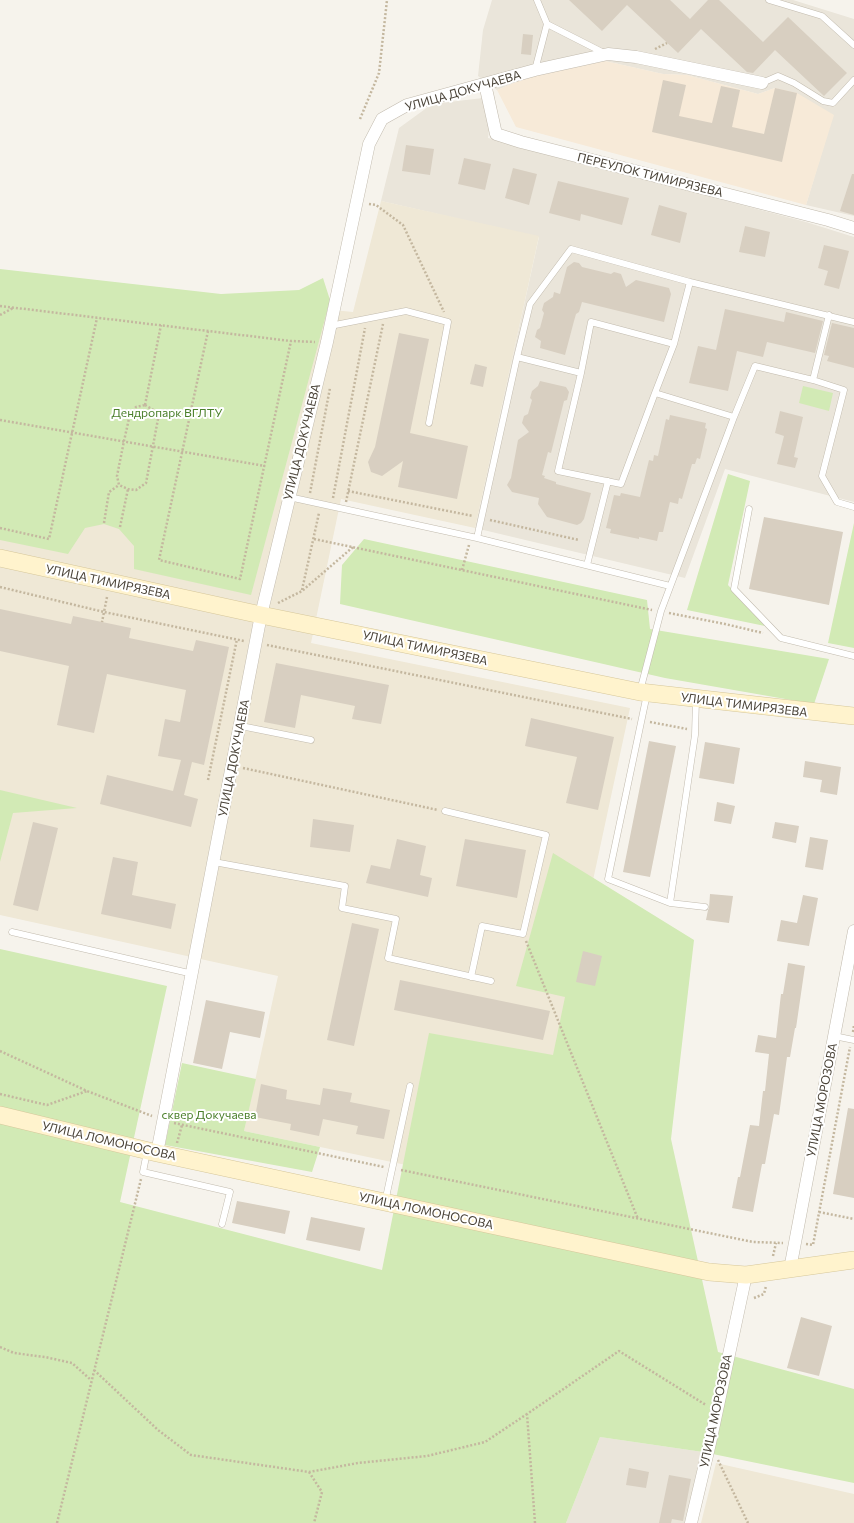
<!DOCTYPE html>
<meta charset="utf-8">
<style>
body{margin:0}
canvas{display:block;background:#f6f3ec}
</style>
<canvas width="854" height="1523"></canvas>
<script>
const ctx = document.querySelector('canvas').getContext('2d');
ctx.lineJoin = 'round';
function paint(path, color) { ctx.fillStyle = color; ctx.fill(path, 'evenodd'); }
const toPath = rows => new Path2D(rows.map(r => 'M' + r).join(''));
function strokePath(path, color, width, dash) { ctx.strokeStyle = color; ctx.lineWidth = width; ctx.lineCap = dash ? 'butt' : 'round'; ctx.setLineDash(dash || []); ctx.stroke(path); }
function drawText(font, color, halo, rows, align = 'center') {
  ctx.font = font + ' Commissioner,sans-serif'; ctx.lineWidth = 4; ctx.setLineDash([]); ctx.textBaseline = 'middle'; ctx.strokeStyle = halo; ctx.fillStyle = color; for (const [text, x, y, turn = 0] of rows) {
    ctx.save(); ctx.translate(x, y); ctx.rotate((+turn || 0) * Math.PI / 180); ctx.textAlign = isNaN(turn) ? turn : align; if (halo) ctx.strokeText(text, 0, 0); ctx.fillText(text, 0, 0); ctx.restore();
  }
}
const residential = toPath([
 [492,0,793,0,854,19,854,216,806,205,833,115,775,88,758,94,687,75,663,74,605,61,526,78,497,90,478,76,483,30],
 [483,98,490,122,488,138,806,222,854,237,854,502,725,469,685,578,475,528,539,237,381,201,399,128,432,104],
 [600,1437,703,1452,687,1523,566,1523]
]);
const commercial = toPath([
 [605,61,663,74,687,75,758,94,775,88,797,93,834,115,806,205,516,127,497,90,526,78]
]);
const education = toPath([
 [381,201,539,236,475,528,341,499,311,643,630,708,543,1113,406,1165,244,1131,278,976,0,915,0,277,353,312],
 [716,1463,854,1494,854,1523,701,1523]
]);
const green = toPath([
 [0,269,221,294,299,290,323,278,330,300,251,595,134,569,134,546,119,529,104,524,85,528,68,554,0,540],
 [803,386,833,393,829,411,799,403],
 [728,474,750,481,728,585,765,626,687,610],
 [854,523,854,648,828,643],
 [364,539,647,600,650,629,829,659,814,704,665,678,340,604,342,565],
 [0,790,77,808,13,813,0,862],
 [553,853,694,940,671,1139,718,1352,854,1389,854,1483,703,1452,600,1437,566,1523,0,1523,0,949,167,986,120,1202,382,1270,429,1033,553,1055,565,997,516,986],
 [182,1063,256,1079,244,1131,320,1147,312,1172,165,1145]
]);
const building = toPath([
 [569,0,670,0,690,19,708,0,719,0,763,42,788,17,847,73,824,96,775,50,753,73,747,72,701,29,678,53,627,5,602,31],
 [523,34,533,35,531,55,521,54],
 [663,80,686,85,679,116,712,123,721,86,740,90,732,127,764,134,775,88,797,93,782,162,652,132],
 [406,145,434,149,430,175,402,171],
 [464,158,491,164,485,190,458,184],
 [513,168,537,174,529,205,505,198],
 [852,174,854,174,854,215,840,211],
 [558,181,629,198,622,225,581,214,580,221,549,213],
 [659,205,687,213,680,243,651,235],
 [745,226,770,232,765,257,739,252],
 [824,245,849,251,839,289,824,285,828,271,818,268],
 [574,262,579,263,582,267,611,274,614,272,621,274,626,287,636,280,669,288,671,294,664,322,582,302,579,312,576,314,574,321,565,355,540,348,541,341,535,337,537,330,540,328,544,313,542,310,544,303,553,297,554,292,560,294,567,267],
 [725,309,784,322,786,312,823,321,815,353,767,342,763,357,737,351,728,391,689,383,698,346,716,350],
 [832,323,854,328,854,368,827,361,829,356,824,355],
 [399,333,429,339,410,433,468,446,457,499,398,487,403,461,382,476,371,472,368,462,375,447],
 [475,364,487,367,483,387,470,384],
 [540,381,566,387,569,392,567,400,564,401,551,453,548,452,542,475,545,476,544,478,556,482,556,484,591,493,584,519,581,523,577,525,547,517,538,504,539,498,512,492,507,485,511,478,518,440,529,432,522,423,524,416,528,414,532,400,530,398,532,391,538,386],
 [780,411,803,417,794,457,798,458,795,468,777,464,784,436,775,433],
 [670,415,706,423,705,428,707,429,700,459,697,458,695,464,692,464,682,499,679,498,678,504,670,502,663,532,659,532,657,541,639,537,639,539,610,533,611,529,606,528,614,495,620,496,621,493,640,497,649,460,653,461,654,455,658,456,666,419,669,420],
 [764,517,843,532,829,605,749,589],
 [0,609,71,624,73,616,131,628,129,638,193,651,196,640,229,647,204,765,192,762,184,795,198,799,191,827,100,804,107,775,173,791,181,760,158,756,165,719,180,722,186,690,107,674,94,733,57,725,69,666,0,651],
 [276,663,389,685,381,724,352,719,355,706,301,695,295,728,264,722],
 [531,718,614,737,598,810,566,803,577,757,525,746],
 [649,741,676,746,650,877,623,872],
 [705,742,740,748,734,784,699,778],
 [805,761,841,767,837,795,820,792,822,780,803,777],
 [717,802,735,806,731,824,714,821],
 [313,819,354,825,350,852,310,847],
 [33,822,58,828,38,911,13,905],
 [775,822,799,826,796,843,772,838],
 [810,837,828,840,823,870,805,867],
 [397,839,426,846,420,875,432,878,428,897,366,883,371,865,390,869],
 [465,839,526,850,517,898,456,886],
 [113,857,138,862,132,895,176,904,171,929,101,914],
 [710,894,733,896,729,923,706,920,708,910,709,908],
 [803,895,818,898,809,946,777,941,781,920,797,923],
 [352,923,379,929,354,1046,327,1040],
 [583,951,602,956,595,986,576,982],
 [788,963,805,966,796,1028,795,1028,790,1057,787,1057,779,1115,774,1114,765,1164,762,1164,753,1212,732,1208,738,1177,740,1177,750,1125,759,1126,763,1091,765,1091,769,1054,755,1052,758,1035,776,1038,781,994,783,994],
 [400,980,550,1011,543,1040,394,1010],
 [206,1000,265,1012,260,1038,230,1032,222,1069,193,1063],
 [261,1084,287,1090,286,1099,320,1105,323,1088,352,1093,350,1102,390,1110,384,1139,356,1134,358,1126,323,1119,319,1136,290,1130,291,1124,255,1117],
 [848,1108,854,1109,854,1198,833,1194],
 [237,1201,290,1211,285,1234,232,1223],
 [311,1217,365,1228,360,1251,306,1240],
 [801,1317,832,1326,819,1376,787,1368],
 [629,1468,649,1472,646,1488,626,1485],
 [669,1475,691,1479,683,1521,672,1519,671,1523,659,1523]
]);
const path = toPath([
 [655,49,667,43],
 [360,119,379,73,387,0],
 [369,204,376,205,403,225,444,312],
 [0,306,291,341,315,342],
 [0,315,13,308],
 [208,331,159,560,240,579,291,341],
 [145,405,155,411,158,419,146,483,136,490,128,489,119,485,117,476,124,441,130,414,136,407,145,405],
 [145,405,161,325],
 [0,420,265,466],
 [348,491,473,516],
 [310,493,330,388],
 [333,498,365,328],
 [346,502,383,324],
 [490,520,579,540],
 [104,523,109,492,119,485],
 [120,527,128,489],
 [0,528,49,539,97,318],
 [314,539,652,610],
 [462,570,469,545],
 [0,587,104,612,102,622],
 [302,590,319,513],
 [107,597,104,612,244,641],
 [278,603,302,591,353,547],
 [669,613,725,624,763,633],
 [267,645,632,719],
 [650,722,687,729],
 [243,768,438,810],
 [208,780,237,639],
 [526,941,638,1219],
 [853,1032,854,1025],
 [0,1051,87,1091,152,1116],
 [0,1094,47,1105,87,1091],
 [174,1123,384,1167],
 [177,1143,182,1125],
 [401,1170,753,1242,783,1243],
 [819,1212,854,1219],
 [806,1244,813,1245,850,1047],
 [773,1256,776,1243],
 [754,1298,764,1294,766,1286],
 [0,1347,14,1353,45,1357,72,1363,91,1380],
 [94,1370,158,1430,191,1455,309,1472,358,1463,427,1456,485,1442,527,1414],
 [718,1460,748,1523],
 [309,1472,322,1492,314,1523],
 [57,1523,141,1179],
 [535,1523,527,1414,619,1351,706,1405]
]);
const lane = toPath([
 [769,0,822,16,854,45],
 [547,24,606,54],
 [535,70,547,24,537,0],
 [762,83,778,76,794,83,823,101,833,103,854,80],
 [330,326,406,311,448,322,429,423],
 [517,357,530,304,571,249,690,282],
 [581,373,591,322,674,344],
 [813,380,844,390,822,476,837,502,854,507],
 [655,393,674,344,690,282,854,322],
 [289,497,477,538,670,586],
 [749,509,734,589,781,638,854,656],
 [477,538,517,357,581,373,558,471,621,484,655,393,734,417],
 [587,565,608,481],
 [640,691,661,611,734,417,755,366,813,380,829,315],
 [647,694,608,879,670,903],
 [696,699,695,735,670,903,705,907],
 [241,726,311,740],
 [445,811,546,835,523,934,482,926,471,977],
 [214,862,345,886,342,908,396,919,388,958,491,981],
 [12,932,193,974],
 [834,1036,854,1040],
 [147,1152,143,1172,230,1192,222,1224],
 [385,1202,410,1086]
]);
const street = toPath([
 [485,84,496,134,521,142,828,220,854,228],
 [157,1153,261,615,327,342,369,144,382,119,407,105,535,70,608,54,636,57,762,83],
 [790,1269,854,931],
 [691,1523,710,1443,746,1275]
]);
const secondary = toPath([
 [0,558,261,615,640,692,854,716],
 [0,1115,157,1153,709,1272,746,1275,854,1260]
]);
const streetNames = [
 ["УЛИЦА ДОКУЧАЕВА",463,91,-16],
 ["ПЕРЕУЛОК ТИМИРЯЗЕВА",650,175,14],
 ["УЛИЦА ДОКУЧАЕВА",302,442,-76],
 ["УЛИЦА ТИМИРЯЗЕВА",108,582,12],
 ["УЛИЦА ТИМИРЯЗЕВА",425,648,12],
 ["УЛИЦА ТИМИРЯЗЕВА",744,705,7],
 ["УЛИЦА ДОКУЧАЕВА",234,758,-79],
 ["УЛИЦА МОРОЗОВА",822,1100,-79],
 ["УЛИЦА ЛОМОНОСОВА",109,1141,13],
 ["УЛИЦА ЛОМОНОСОВА",426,1211,12],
 ["УЛИЦА МОРОЗОВА",716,1411,-78]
];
const parkNames = [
 ["Дендропарк ВГЛТУ",167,413],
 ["сквер Докучаева",209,1115]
];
paint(residential, '#eae5da');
paint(commercial, '#f7ead8');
paint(education, '#efe8d6');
paint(green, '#d2eab5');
paint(building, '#d8cfc1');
strokePath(lane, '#c2bbae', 7);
strokePath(street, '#c2bbae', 13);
strokePath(secondary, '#d6c79b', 18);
strokePath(path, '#c4b79f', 2.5, [2, 2]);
strokePath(lane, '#fff', 6);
strokePath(street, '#fff', 12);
strokePath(secondary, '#fff3cd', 17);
drawText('12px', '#4b4439', '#fff', streetNames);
drawText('12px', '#4a7f2a', '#fff', parkNames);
</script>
